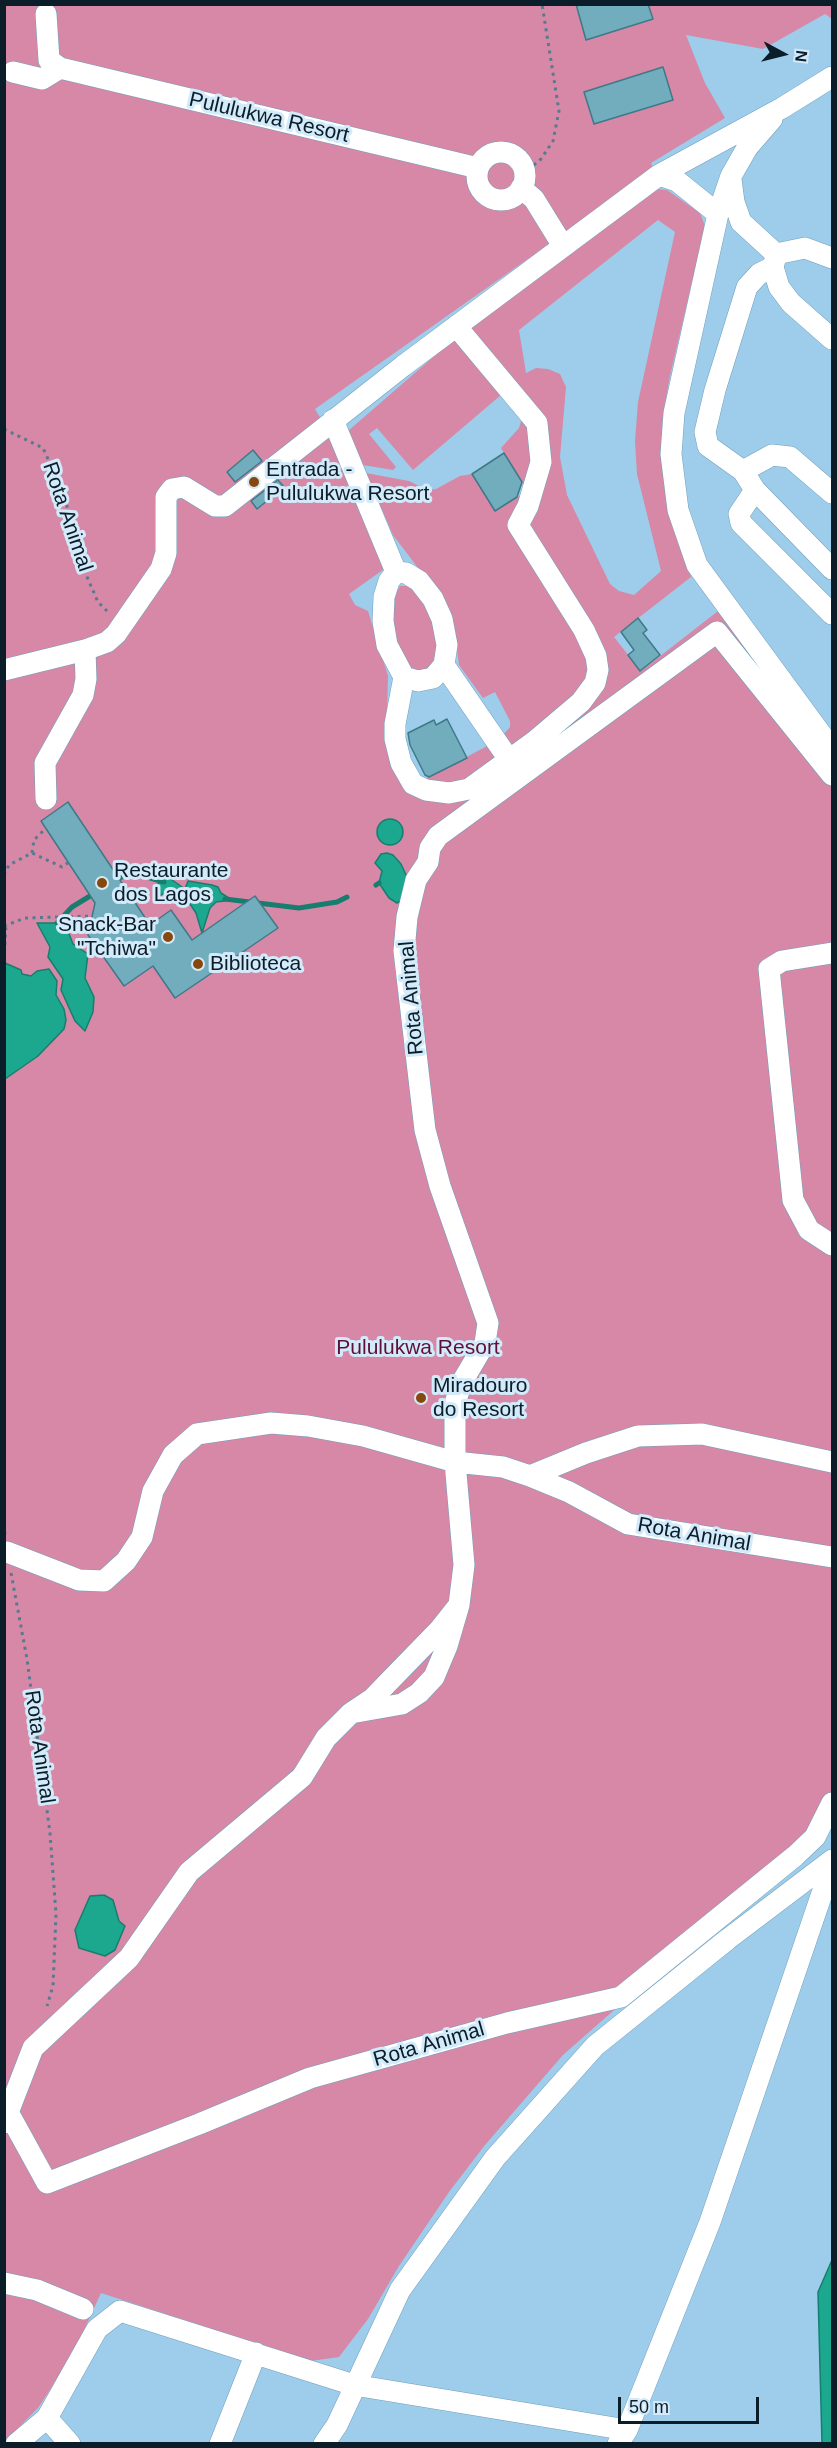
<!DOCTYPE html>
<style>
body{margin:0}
#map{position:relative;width:837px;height:2448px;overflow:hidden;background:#9dcdeb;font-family:Arial,sans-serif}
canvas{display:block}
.frame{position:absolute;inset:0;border:6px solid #0a1d28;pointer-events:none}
.north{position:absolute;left:753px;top:24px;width:60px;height:60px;-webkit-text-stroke:4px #d2eaf9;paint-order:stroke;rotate:97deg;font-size:16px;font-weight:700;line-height:24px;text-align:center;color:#0a1d28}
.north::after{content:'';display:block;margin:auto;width:21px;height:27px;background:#0a1d28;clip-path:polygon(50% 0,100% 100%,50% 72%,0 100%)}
.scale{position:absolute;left:618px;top:2397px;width:141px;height:27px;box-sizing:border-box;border:3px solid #0a1d28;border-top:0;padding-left:8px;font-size:18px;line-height:21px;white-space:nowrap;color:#0a1d28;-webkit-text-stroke:4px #d2eaf9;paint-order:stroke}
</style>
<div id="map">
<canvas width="837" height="2448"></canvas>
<div class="frame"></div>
<div class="north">N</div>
<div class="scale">50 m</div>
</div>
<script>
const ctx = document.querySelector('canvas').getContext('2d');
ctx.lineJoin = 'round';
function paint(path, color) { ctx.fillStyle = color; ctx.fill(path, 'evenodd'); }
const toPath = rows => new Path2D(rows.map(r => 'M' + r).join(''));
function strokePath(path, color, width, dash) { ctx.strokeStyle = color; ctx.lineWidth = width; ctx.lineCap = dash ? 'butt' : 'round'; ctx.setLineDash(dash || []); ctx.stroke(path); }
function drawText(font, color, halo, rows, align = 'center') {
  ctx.font = font + ' Arial,sans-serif'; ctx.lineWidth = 6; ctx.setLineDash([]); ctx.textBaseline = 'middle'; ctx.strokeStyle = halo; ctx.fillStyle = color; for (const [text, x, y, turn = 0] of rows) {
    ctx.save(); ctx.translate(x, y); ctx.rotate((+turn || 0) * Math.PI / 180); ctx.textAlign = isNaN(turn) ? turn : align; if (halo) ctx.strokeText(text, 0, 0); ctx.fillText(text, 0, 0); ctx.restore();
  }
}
const green = toPath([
 [5,5,832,5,832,19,825,14,763,49,686,35,705,83,725,118,651,163,654,170,315,409,334,441,387,567,349,594,355,605,368,611,388,676,387,715,407,789,487,746,502,736,510,727,510,721,495,692,483,698,459,665,454,625,450,610,393,535,348,431,454,339,657,189,667,190,700,213,705,226,670,376,663,415,661,454,691,577,614,637,641,671,718,611,832,766,832,1823,774,1881,613,2011,563,2055,485,2145,449,2192,399,2266,368,2319,339,2357,311,2361,101,2293,72,2356,38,2408,5,2441],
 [658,220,675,232,638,402,635,441,637,474,661,571,634,595,619,591,610,584,567,495,560,457,566,387,560,374,548,369,536,368,526,373,519,330],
 [501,395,522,418,519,428,501,448,527,491,496,511,472,474,460,476,436,489,427,490,409,481,366,473,363,465,393,470,396,467,369,434,377,428,413,470],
 [400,586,409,586,419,595,430,613,437,637,438,652,434,663,428,669,418,671,408,668,401,660,393,627,395,595]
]);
const water = toPath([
 '377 832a13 13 0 1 1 26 0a13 13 0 1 1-26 0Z',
 [387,853,393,855,401,864,407,877,405,898,397,903,389,898,379,883,382,871,375,863,381,854,387,853],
 [162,869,168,877,185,889,188,881,212,885,218,887,221,893,232,900,216,902,210,908,202,933,196,913,184,895,185,889,167,890,154,901,162,869],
 [37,923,57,923,68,931,73,944,88,954,85,978,94,997,93,1012,85,1031,75,1021,61,990,63,979,48,957,50,947,37,923],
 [5,963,21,970,22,974,31,976,37,971,49,969,57,981,56,995,64,1009,66,1020,64,1029,38,1056,5,1079,5,963],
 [104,1895,113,1900,119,1921,125,1926,115,1950,105,1956,79,1948,75,1930,90,1896,104,1895],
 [832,2260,832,2443,822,2443,818,2292,832,2260]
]);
const stream = toPath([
 [113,882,123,876,140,875,164,882],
 [376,885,379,883],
 [225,899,299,908,337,902,347,897],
 [57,923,72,907,95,893]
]);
const building = toPath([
 [576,4,648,4,653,19,586,40,576,4],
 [663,67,673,100,594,124,584,92,663,67],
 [253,450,262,461,235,482,227,472,253,450],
 [504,453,522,482,517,497,495,511,472,474,504,453],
 [278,480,284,487,257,509,251,501,278,480],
 [638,618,647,630,643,633,660,655,640,671,628,655,634,650,621,632,638,618],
 [447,719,467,758,429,777,425,775,410,745,408,733,434,720,436,725,447,719],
 [68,802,150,925,171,910,192,940,255,896,278,928,175,998,153,966,124,986,88,935,95,903,41,821,68,802]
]);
const path = toPath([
 [528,170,541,159,553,141,559,111,542,4],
 [4,429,43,448,64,494,80,561,98,602,107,611],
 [32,853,34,840,46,828],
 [4,875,9,865,32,853,62,867,69,862],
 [4,926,25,918,93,916],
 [4,960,6,926],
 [4,1524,5,1534],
 [11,1573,27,1659,50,1833,56,1914,53,1986,47,2006]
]);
const minor = toPath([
 [60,68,478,168],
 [13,72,42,79,60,68,49,60,46,14],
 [772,119,747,148,731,176,718,214,674,413,671,454,678,510,697,565,832,749],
 '477 176a24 24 0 1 1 48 0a24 24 0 1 1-48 0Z',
 [659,175,677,181,718,214],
 [731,179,734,202,741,222,776,254],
 [521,188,534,199,563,246],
 [776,254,805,248,832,258],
 [776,256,773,267,779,287,791,303,832,339],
 [773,267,759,274,747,287,715,390,705,432,708,446,743,471,755,490,832,569],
 [333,420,396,572],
 [743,471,772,455,790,457,832,493],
 [755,490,739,514,741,523,832,614],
 [396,572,406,573,419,581,433,599,442,619,447,645,444,665,433,678,418,681,404,677,387,645,383,621,384,597,389,581,396,572],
 [444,665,510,761],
 [4,670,85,650,107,642,116,634,161,569,166,553,166,497,172,489,184,487,215,506,225,506,403,366,659,175,782,108,832,77],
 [404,677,395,724,395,739,401,763,413,784,426,790,449,793,469,789,535,741,581,702,595,683,598,670,596,656,584,630,518,525,528,506,541,462,537,423,456,326],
 [46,799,45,763,83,695,86,679,85,650],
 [832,953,782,961,769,969,793,1200,809,1230,832,1245],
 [530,1476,586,1453,638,1436,702,1434,832,1462],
 [7,1552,79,1580,104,1581,126,1561,142,1537,153,1491,173,1455,197,1434,271,1423,308,1426,363,1436,455,1462,455,1403,462,1382,485,1343,488,1323,440,1186,425,1130,404,951,407,917,416,880,428,862,430,848,438,836,717,632,832,775],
 [459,1605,447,1646,434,1677,419,1693,402,1704,351,1713,372,1699,440,1629,459,1605,464,1565,455,1462,503,1467,530,1476,569,1492,628,1524,832,1557],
 [8,2112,47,2183,199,2124,310,2078,507,2023,621,1997,795,1856,815,1837,832,1803],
 [4,2123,33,2048,129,1958,189,1872,302,1777,326,1738,351,1713],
 [4,2283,37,2290,83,2309],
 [47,2418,97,2329,120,2311,354,2385,627,2430],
 [16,2444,47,2418,70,2444],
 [220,2444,256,2353],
 [324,2444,337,2425,400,2290,495,2158,595,2046,728,1939,832,1860],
 [618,2444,627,2430,710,2222,832,1864]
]);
const markers = [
 [254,482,6,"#87480e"],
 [102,883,6,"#87480e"],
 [168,937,6,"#87480e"],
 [198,964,6,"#87480e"],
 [421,1398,6,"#87480e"]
];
const streetNames = [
 ["Pululukwa Resort",269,118,13],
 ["Rota Animal",67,517,71],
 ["Rota Animal",412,998,-95],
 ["Rota Animal",694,1535,10],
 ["Rota Animal",39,1747,82],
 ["Rota Animal",429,2045,-16]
];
const poiNames = [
 ["Entrada -",266,470],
 ["Pululukwa Resort",266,494],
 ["Restaurante",114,871],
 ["dos Lagos",114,895],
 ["Snack-Bar",156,925,"right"],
 ["\"Tchiwa\"",156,949,"right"],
 ["Biblioteca",210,964],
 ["Miradouro",433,1386],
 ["do Resort",433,1410]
];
const parkNames = [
 ["Pululukwa Resort",418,1348]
];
paint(green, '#d788a6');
paint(water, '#1ca88e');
strokePath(water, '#177e6f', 1.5);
strokePath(stream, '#177e6f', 5);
paint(building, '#71adbc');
strokePath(building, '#3e7988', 1.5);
strokePath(minor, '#709fbc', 22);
strokePath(path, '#577a8f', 3, [3, 4.5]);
strokePath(minor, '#fff', 21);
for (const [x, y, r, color] of markers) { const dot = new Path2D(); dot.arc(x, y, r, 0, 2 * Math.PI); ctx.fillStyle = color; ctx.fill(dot); strokePath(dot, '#d2eaf9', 2); }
drawText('21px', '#0a1d28', '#d2eaf9', streetNames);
drawText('21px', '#0a1d28', '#d2eaf9', poiNames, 'left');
drawText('21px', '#601037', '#d2eaf9', parkNames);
</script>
